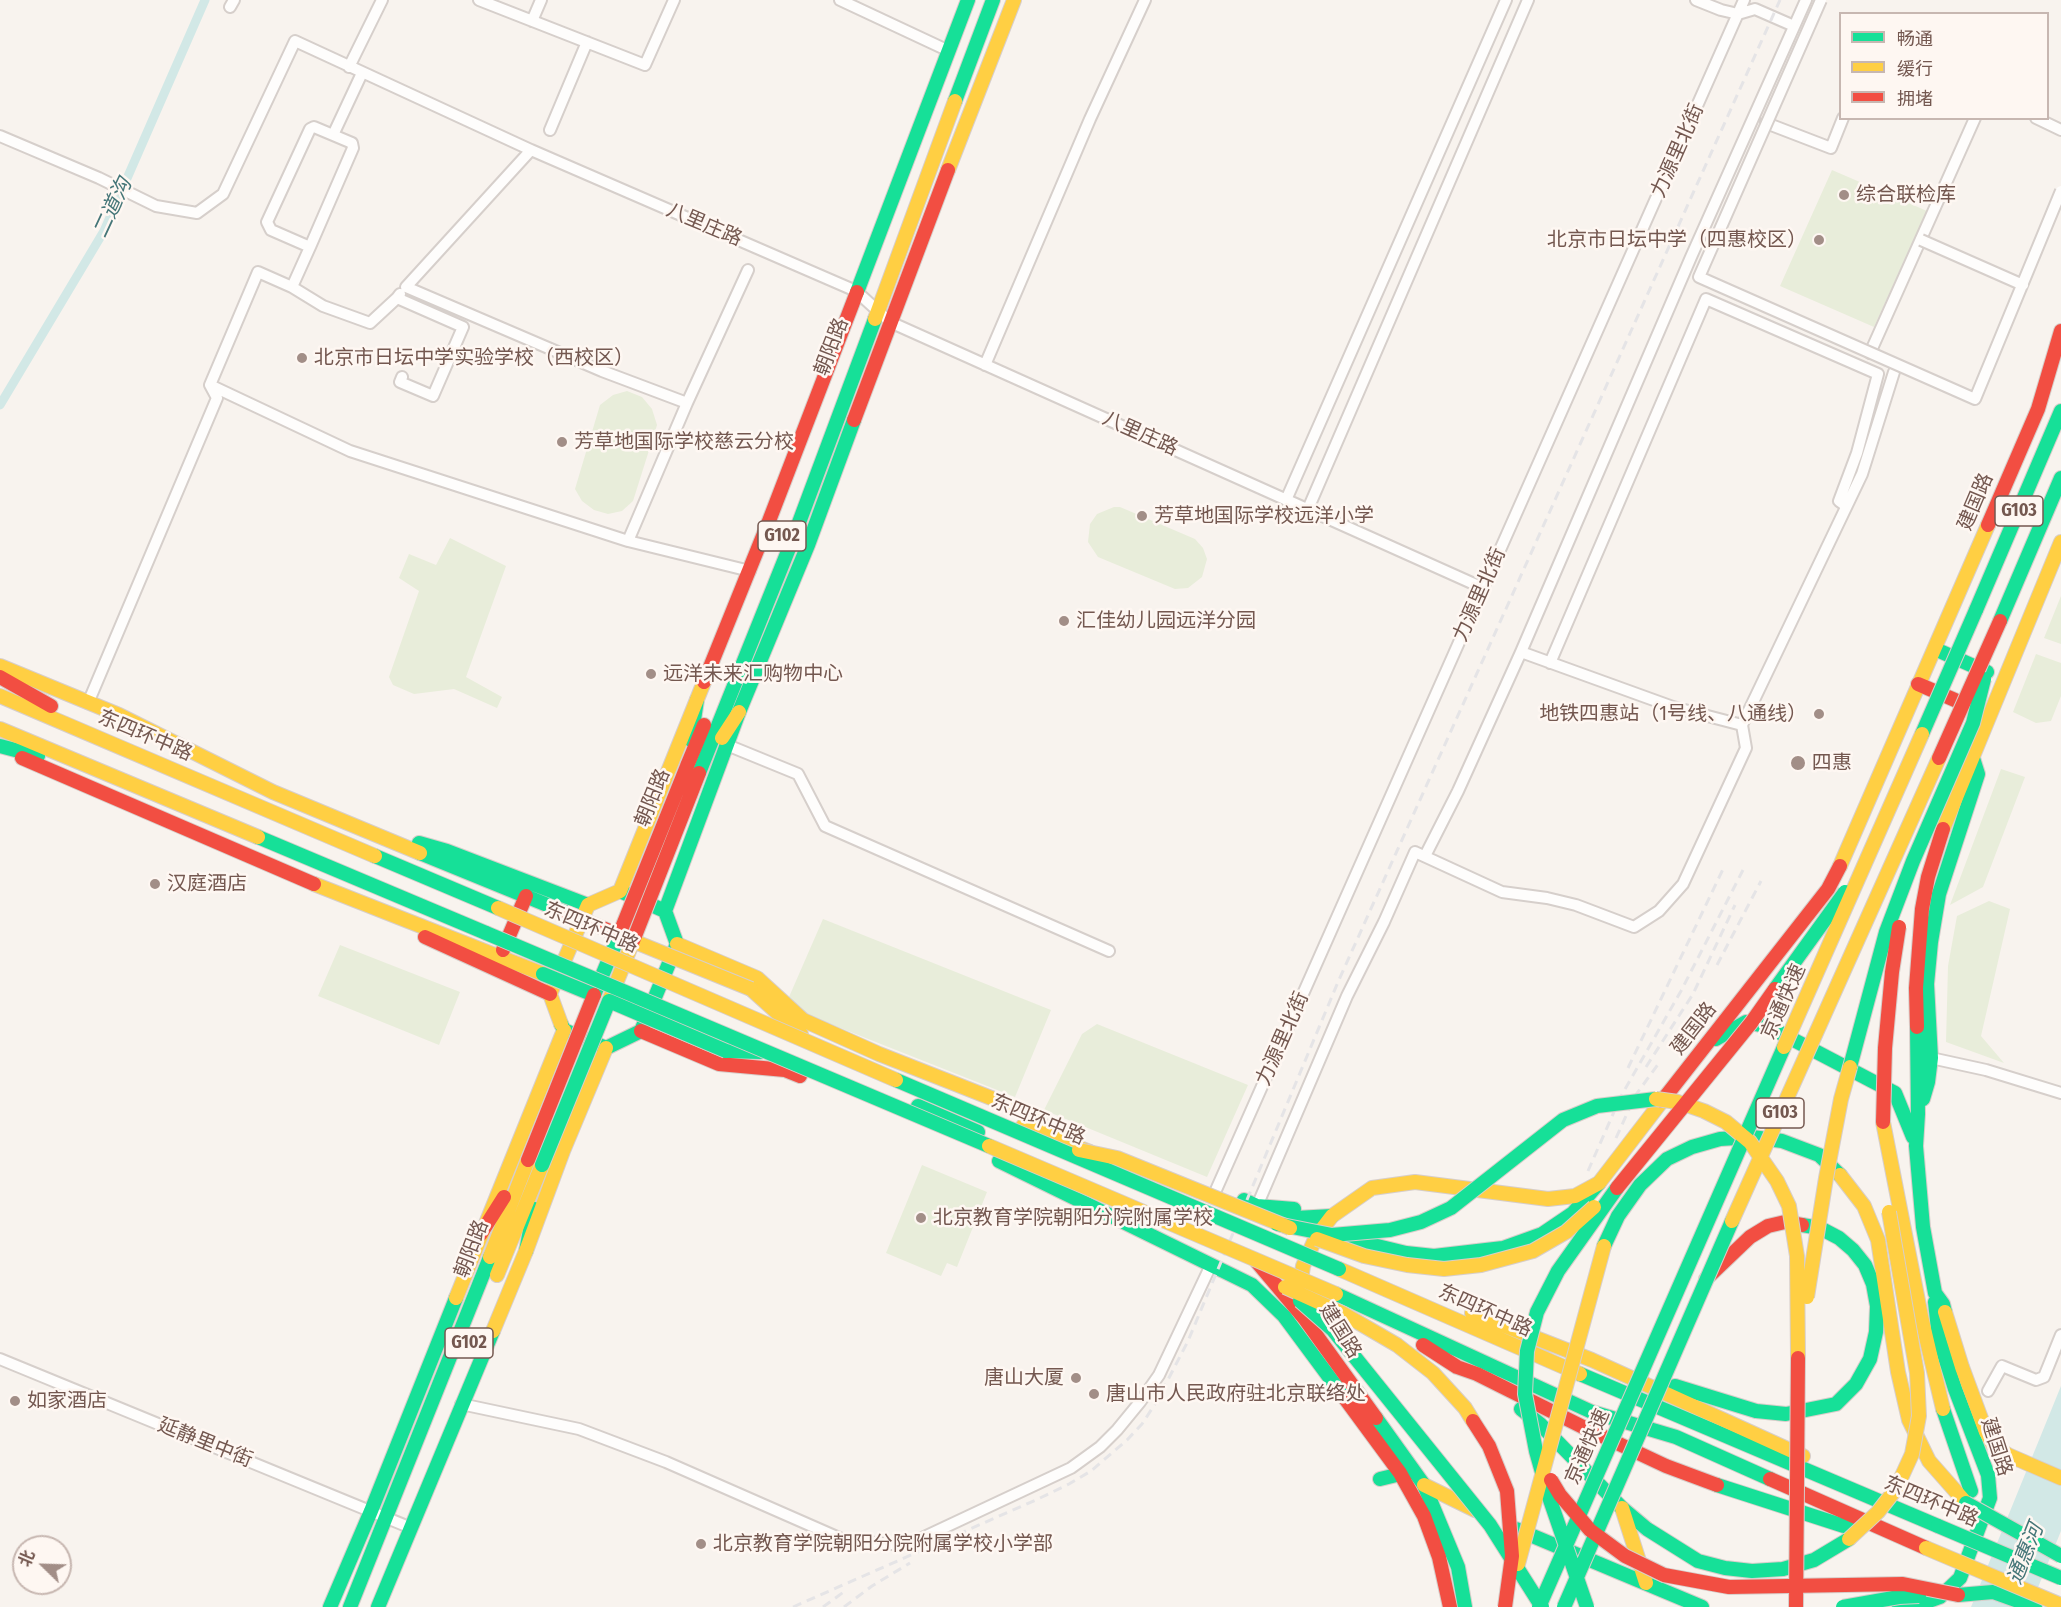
<!DOCTYPE html>
<meta charset="utf-8">
<style>
body{margin:0}
#map{position:relative;width:2061px;height:1607px;overflow:hidden;background:#f8f3ee;font-family:"Fira Sans Condensed","Noto Sans SC",sans-serif}
canvas{display:block}
.legend{position:absolute;left:1839px;top:12px;width:210px;height:108px;box-sizing:border-box;background:#fef7f2;border:2px solid #c7b7b1;margin:0;padding:8px 10px;list-style:none;font-size:18px;color:#745850}
.legend li{display:flex;align-items:center;gap:12px;height:30px}
.legend b{width:30px;border:2px solid #c7b7b1}
.north{position:absolute;left:12px;top:1535px;width:60px;height:60px;box-sizing:border-box;background:#fef7f2;border:2px solid #c7b7b1;border-radius:50%;rotate:293deg;font-size:16px;font-weight:700;line-height:24px;text-align:center;color:#745850}
.north::after{content:'';display:block;margin:auto;width:21px;height:27px;background:#a28e87;clip-path:polygon(50% 0,100% 100%,50% 72%,0 100%)}
</style>
<div id="map">
<canvas width="2061" height="1607"></canvas>
<ul class="legend">
<li><b style="height:8px;background:#16e098"></b>畅通</li>
<li><b style="height:8px;background:#ffcf43"></b>缓行</li>
<li><b style="height:8px;background:#f24e42"></b>拥堵</li>
</ul>
<div class="north">北</div>
</div>
<script>
const ctx = document.querySelector('canvas').getContext('2d');
ctx.lineJoin = 'round';
function paint(path, color) { ctx.fillStyle = color; ctx.fill(path, 'evenodd'); }
const toPath = rows => new Path2D(rows.map(r => 'M' + r).join(''));
function strokePath(path, color, width, dash) { ctx.strokeStyle = color; ctx.lineWidth = width; ctx.lineCap = dash ? 'butt' : 'round'; ctx.setLineDash(dash || []); ctx.stroke(path); }
function drawText(font, color, halo, rows, align = 'center') {
  ctx.font = font + ' "Fira Sans Condensed","Noto Sans SC",sans-serif'; ctx.lineWidth = 5; ctx.setLineDash([]); ctx.textBaseline = 'middle'; ctx.strokeStyle = halo; ctx.fillStyle = color; for (const [text, x, y, turn = 0] of rows) {
    ctx.save(); ctx.translate(x, y); ctx.rotate((+turn || 0) * Math.PI / 180); ctx.textAlign = isNaN(turn) ? turn : align; if (halo) ctx.strokeText(text, 0, 0); ctx.fillText(text, 0, 0); ctx.restore();
  }
}
const green = toPath([
 [1832,170,1927,211,1874,327,1780,286],
 [627,391,642,397,652,409,657,425,633,501,622,511,608,514,594,510,582,501,575,489,600,405,613,395],
 [1114,507,1120,507,1195,539,1203,548,1207,559,1202,577,1188,588,1175,589,1098,557,1088,542,1090,524,1097,514],
 [450,538,506,566,466,677,502,697,497,708,454,689,414,694,393,685,389,677,419,591,399,578,409,554,436,565],
 [2061,596,2061,644,2044,638],
 [2036,654,2061,663,2061,696,2051,721,2036,723,2013,712],
 [2001,769,2025,777,1983,887,1950,905],
 [1989,901,2010,909,1981,1036,2004,1063,1946,1042,1948,966,1957,916],
 [823,919,1051,1010,1015,1097,805,1014,789,997],
 [340,945,460,992,439,1045,318,996],
 [1097,1024,1248,1085,1207,1177,1044,1110,1082,1034],
 [922,1165,987,1192,957,1267,947,1263,941,1276,886,1253]
]);
const water = toPath([
 [2061,1386,2061,1531,2030,1607,1971,1607]
]);
const canal = toPath([
 [0,405,104,231,205,0]
]);
const street = toPath([
 [479,0,645,65,674,0],
 [840,0,949,51],
 [1696,0,1721,10,1738,14,1755,9,1794,26],
 [230,7,234,0],
 [532,21,541,0],
 [349,67,382,0],
 [2036,118,2061,130],
 [1766,123,1831,148,1843,118],
 [550,130,587,42],
 [0,136,99,178,156,206,197,213,223,194,295,41,531,150,856,291,890,322,1483,588],
 [531,150,406,287,602,371,687,403,628,541],
 [310,247,353,148,352,143,333,135],
 [292,287,310,247,271,230,267,222,310,129,314,127,333,135,362,73],
 [400,294,397,298,463,327,433,396,400,382,402,377],
 [1870,353,1975,118],
 [985,365,1090,119,1145,0],
 [210,385,350,451,628,541,750,571],
 [687,403,748,270],
 [1286,500,1506,0],
 [1308,509,1528,0],
 [1521,652,1673,707,1742,725],
 [1550,663,1706,299,1878,374,1857,453,1839,501,1846,506],
 [88,703,217,398,210,385,258,272,292,287,323,306,370,323,397,298],
 [727,745,798,774,825,826,1109,951],
 [1425,856,1458,791,1521,652,1691,257,1806,0],
 [1931,1058,1986,1070,2061,1093],
 [1216,1190,1744,0],
 [1257,1206,1347,996,1384,922,1415,852,1502,892,1547,898,1576,905,1634,927,1659,911,1683,884,1746,748,1742,725,1862,474,1894,372],
 [0,1359,409,1527],
 [1988,1391,2002,1366,2036,1380,2044,1377,2061,1335],
 [461,1404,579,1429,666,1462,846,1541,907,1545,1071,1468,1100,1447,1117,1430,1140,1402,1159,1375,1211,1265]
]);
const fast = toPath([
 [955,101,993,0],
 [857,292,968,0],
 [1976,610,2061,411],
 [2000,621,2061,478],
 [1935,649,1987,672],
 [691,740,697,700],
 [0,746,38,756],
 [699,773,794,536,875,319],
 [258,837,486,933],
 [419,843,447,851,588,905],
 [420,853,567,913],
 [375,856,498,908],
 [665,911,739,712,808,545,854,420],
 [594,995,619,935],
 [561,1024,564,1030,606,1048,641,1031,677,944,665,911,620,891],
 [1917,1027,1918,1114,1916,1146,1923,1227,1935,1293,1943,1304,1945,1312],
 [1716,1039,1746,1022,1769,1027,1895,1093,1913,1137],
 [726,1051,760,1052],
 [1923,1099,1928,1082,1931,1058,1927,984,1931,942,1939,894,1978,774,1972,755],
 [918,1106,978,1132],
 [999,1161,1252,1285,1284,1316,1344,1397],
 [1244,1200,1257,1206,1294,1209],
 [1278,1219,1332,1216],
 [1332,1235,1406,1253,1434,1256,1503,1248,1542,1234,1573,1213,1599,1183],
 [1604,1246,1618,1216,1640,1185,1667,1159,1692,1147,1720,1139,1752,1137,1782,1141,1819,1155,1840,1175],
 [526,1251,534,1209],
 [1336,1294,1592,1412,1676,1437,1770,1479],
 [1580,1374,1938,1526],
 [1675,1386,1756,1411,1786,1414,1836,1404,1856,1384,1870,1359,1876,1332,1877,1306,1873,1284,1865,1265,1853,1250,1839,1238,1820,1228,1802,1225],
 [1521,1409,1540,1424,1622,1508,1647,1529,1698,1561,1725,1568,1752,1571,1783,1569,1814,1560,1849,1539],
 [1943,1409,1971,1491],
 [1376,1418,1424,1485,1458,1567,1465,1607],
 [1380,1479,1409,1472],
 [1717,1485,1844,1526,1859,1529],
 [1516,1529,1702,1607],
 [1958,1595,1993,1592,2035,1607],
 [330,1607,371,1511,456,1298],
 [350,1607,490,1257],
 [378,1607,493,1331],
 [1899,1607,1926,1602,1940,1597,1960,1578,1990,1498,1988,1475,1955,1389,1939,1338,1935,1302]
]);
const slow = toPath([
 [948,170,1014,0],
 [875,319,955,101],
 [0,666,119,715,273,792,420,853],
 [0,696,375,856],
 [0,729,258,837],
 [722,738,739,712],
 [1943,829,2061,542],
 [1840,866,1988,525],
 [314,884,543,974],
 [620,891,704,682],
 [677,944,757,978,803,1020,879,1054,1032,1114,1052,1135],
 [751,989,801,1034],
 [609,1001,633,941],
 [561,1024,550,994,588,905,620,891],
 [1883,1122,1921,1316,1943,1409],
 [1023,1126,1090,1152],
 [1840,1175,1864,1206,1878,1240,1898,1372,1909,1420,1929,1461,1966,1503],
 [490,1257,528,1160],
 [1339,1269,1580,1374],
 [497,1275,542,1165],
 [456,1298,564,1030],
 [1945,1312,1962,1367,1986,1432,1994,1446,2008,1455,2061,1478],
 [1472,1313,1592,1360,1803,1456],
 [1304,1318,1300,1287,1303,1266,1316,1237,1332,1216,1372,1188,1415,1182,1548,1199,1575,1196,1599,1183,1662,1101],
 [493,1331,526,1251,563,1151,606,1048],
 [1424,1485,1475,1510],
 [1622,1508,1646,1583]
]);
const jam = toPath([
 [854,420,948,170],
 [1988,525,2038,409,2061,331],
 [0,677,51,706],
 [704,682,769,521,857,292],
 [1918,684,1971,707],
 [22,758,314,884],
 [687,766,704,725],
 [425,937,550,994],
 [503,950,526,896],
 [1917,1027,1916,988,1922,909,1928,877,1943,829],
 [641,1031,719,1064,785,1070,800,1076],
 [1662,1101,1828,889,1840,866],
 [480,1235,504,1197],
 [1257,1262,1304,1318,1376,1418],
 [1706,1279,1750,1237,1768,1226,1785,1222,1802,1225],
 [1423,1345,1457,1367,1477,1374,1585,1428,1666,1466,1717,1485],
 [1344,1397,1400,1473,1424,1516,1439,1557,1450,1607],
 [1770,1479,1926,1548]
]);
const rail = toPath([
 [1717,965,1761,881],
 [1646,1067,1693,994,1735,905],
 [1628,1068,1725,865],
 [1616,1138,1635,1096,1659,1063],
 [1588,1171,1620,1098,1681,991,1743,870],
 [793,1607,1038,1499,1069,1484,1091,1471,1127,1440,1142,1424,1157,1401,1188,1341,1338,982,1780,0],
 [823,1607,845,1591],
 [844,1607,872,1586,910,1563]
]);
const streetBridge = toPath([
 [1821,0,1699,277,1975,399,2061,191],
 [1921,240,2023,285]
]);
const fastBridge = toPath([
 [1922,734,1976,610],
 [486,933,989,1146],
 [543,974,594,995],
 [1775,989,1845,892],
 [609,1001,726,1051],
 [1850,1067,1886,932,1913,861,1973,723,1984,679],
 [896,1080,1339,1269],
 [542,1165,609,1001],
 [1277,1224,1332,1235,1390,1230,1421,1222,1451,1208,1563,1120,1597,1106,1656,1099],
 [1300,1301,1333,1330,1490,1525,1542,1607],
 [1966,1503,2061,1556],
 [1938,1526,2061,1578],
 [1539,1607,1784,1047],
 [1564,1607,1732,1221],
 [1587,1607,1549,1497,1536,1451,1525,1394,1527,1351,1537,1312,1558,1271,1617,1188],
 [1843,1607,1899,1597,1919,1596]
]);
const slowBridge = toPath([
 [498,908,896,1080],
 [633,941,751,989],
 [1784,1047,1922,734],
 [1656,1099,1678,1102,1704,1111,1726,1122,1750,1142,1777,1181,1789,1206,1797,1256,1798,1358],
 [989,1146,1336,1294],
 [1079,1150,1117,1158,1290,1228],
 [1732,1221,1939,758],
 [1317,1239,1364,1256,1407,1265,1444,1269,1481,1265,1533,1251,1566,1232,1594,1207],
 [1285,1287,1342,1313,1397,1345,1433,1373,1465,1408,1473,1421],
 [1807,1297,1826,1178,1841,1099,1850,1067],
 [1849,1539,1878,1512,1896,1489,1912,1454,1919,1416,1917,1373,1889,1212],
 [1926,1548,2061,1605],
 [1518,1564,1604,1246]
]);
const jamBridge = toPath([
 [1939,758,2000,621],
 [567,913,619,935],
 [619,935,687,766],
 [633,941,699,773],
 [1883,1122,1885,1048,1892,972,1899,927],
 [528,1160,594,995],
 [1617,1188,1751,1023,1775,989],
 [1473,1421,1489,1446,1507,1491,1512,1556,1505,1607],
 [1551,1480,1560,1495,1590,1530,1625,1556,1664,1575,1729,1587,1903,1584,1958,1595],
 [1796,1607,1798,1358]
]);
const markers = [
 [1844,195,6,"#a28e87"],
 [1819,240,6,"#a28e87"],
 [302,358,6,"#a28e87"],
 [562,442,6,"#a28e87"],
 [1142,516,6,"#a28e87"],
 [1064,621,6,"#a28e87"],
 [651,674,6,"#a28e87"],
 [1819,714,6,"#a28e87"],
 [1798,763,8,"#a28e87"],
 [155,884,6,"#a28e87"],
 [921,1218,6,"#a28e87"],
 [1076,1378,6,"#a28e87"],
 [1094,1394,6,"#a28e87"],
 [15,1401,6,"#a28e87"],
 [701,1544,6,"#a28e87"]
];
const shields = [
 [2019,511,48],
 [782,536,48],
 [1780,1113,48],
 [469,1343,48]
];
const shieldNames = [
 ["G103",2019,511],
 ["G102",782,536],
 ["G103",1780,1113],
 ["G102",469,1343]
];
const streetNames = [
 ["力源里北街",1678,151,-66],
 ["八里庄路",704,225,23],
 ["朝阳路",832,347,-69],
 ["八里庄路",1140,434,24],
 ["建国路",1976,502,-67],
 ["力源里北街",1480,595,-66],
 ["东四环中路",145,736,23],
 ["朝阳路",653,798,-68],
 ["东四环中路",591,928,23],
 ["京通快速",1784,1002,-66],
 ["建国路",1694,1029,-52],
 ["力源里北街",1283,1039,-66],
 ["东四环中路",1038,1120,23],
 ["朝阳路",472,1249,-69],
 ["东四环中路",1485,1311,24],
 ["建国路",1340,1331,58],
 ["延静里中街",205,1443,22],
 ["京通快速",1588,1447,-66],
 ["建国路",1996,1447,72],
 ["东四环中路",1931,1502,23]
];
const poiNames = [
 ["综合联检库",1856,195],
 ["北京市日坛中学（四惠校区）",1807,240,"right"],
 ["北京市日坛中学实验学校（西校区）",314,358],
 ["芳草地国际学校慈云分校",574,442],
 ["芳草地国际学校远洋小学",1154,516],
 ["汇佳幼儿园远洋分园",1076,621],
 ["远洋未来汇购物中心",663,674],
 ["地铁四惠站（1号线、八通线）",1807,714,"right"],
 ["四惠",1812,763],
 ["汉庭酒店",167,884],
 ["北京教育学院朝阳分院附属学校",933,1218],
 ["唐山大厦",1064,1378,"right"],
 ["唐山市人民政府驻北京联络处",1106,1394],
 ["如家酒店",27,1401],
 ["北京教育学院朝阳分院附属学校小学部",713,1544]
];
const waterNames = [
 ["二道沟",113,208,-65],
 ["通惠河",2026,1554,-68]
];
paint(green, '#e8edda');
paint(water, '#d2e8e6');
strokePath(canal, '#d2e8e6', 9);
strokePath(street, '#d6cfcb', 14);
strokePath(fast, '#d7ceca', 16);
strokePath(slow, '#d7ceca', 16);
strokePath(jam, '#d7ceca', 16);
strokePath(street, '#fefdfc', 10);
strokePath(fast, '#16e098', 14);
strokePath(slow, '#ffcf43', 14);
strokePath(jam, '#f24e42', 14);
strokePath(rail, '#e5e4e6', 3, [9, 6]);
strokePath(streetBridge, '#d6cfcb', 14, []);
strokePath(fastBridge, '#d7ceca', 16, []);
strokePath(slowBridge, '#d7ceca', 16, []);
strokePath(jamBridge, '#d7ceca', 16, []);
strokePath(streetBridge, '#fefdfc', 10);
strokePath(fastBridge, '#16e098', 14);
strokePath(slowBridge, '#ffcf43', 14);
strokePath(jamBridge, '#f24e42', 14);
for (const [x, y, r, color] of markers) { const dot = new Path2D(); dot.arc(x, y, r, 0, 2 * Math.PI); ctx.fillStyle = color; ctx.fill(dot); strokePath(dot, '#fef7f2', 2); }
for (const [x, y, w] of shields) { const box = new Path2D(); box.roundRect(x - w / 2, y - 15, w, 30, 4.5); ctx.fillStyle = '#fef7f2'; ctx.fill(box); strokePath(box, '#745850', 1.5); }
drawText('bold 18px', '#745850', null, shieldNames);
drawText('20px', '#745850', '#fef7f2', streetNames);
drawText('20px', '#745850', '#fef7f2', poiNames, 'left');
drawText('italic 21px', '#457678', '#fef7f2', waterNames);
</script>
